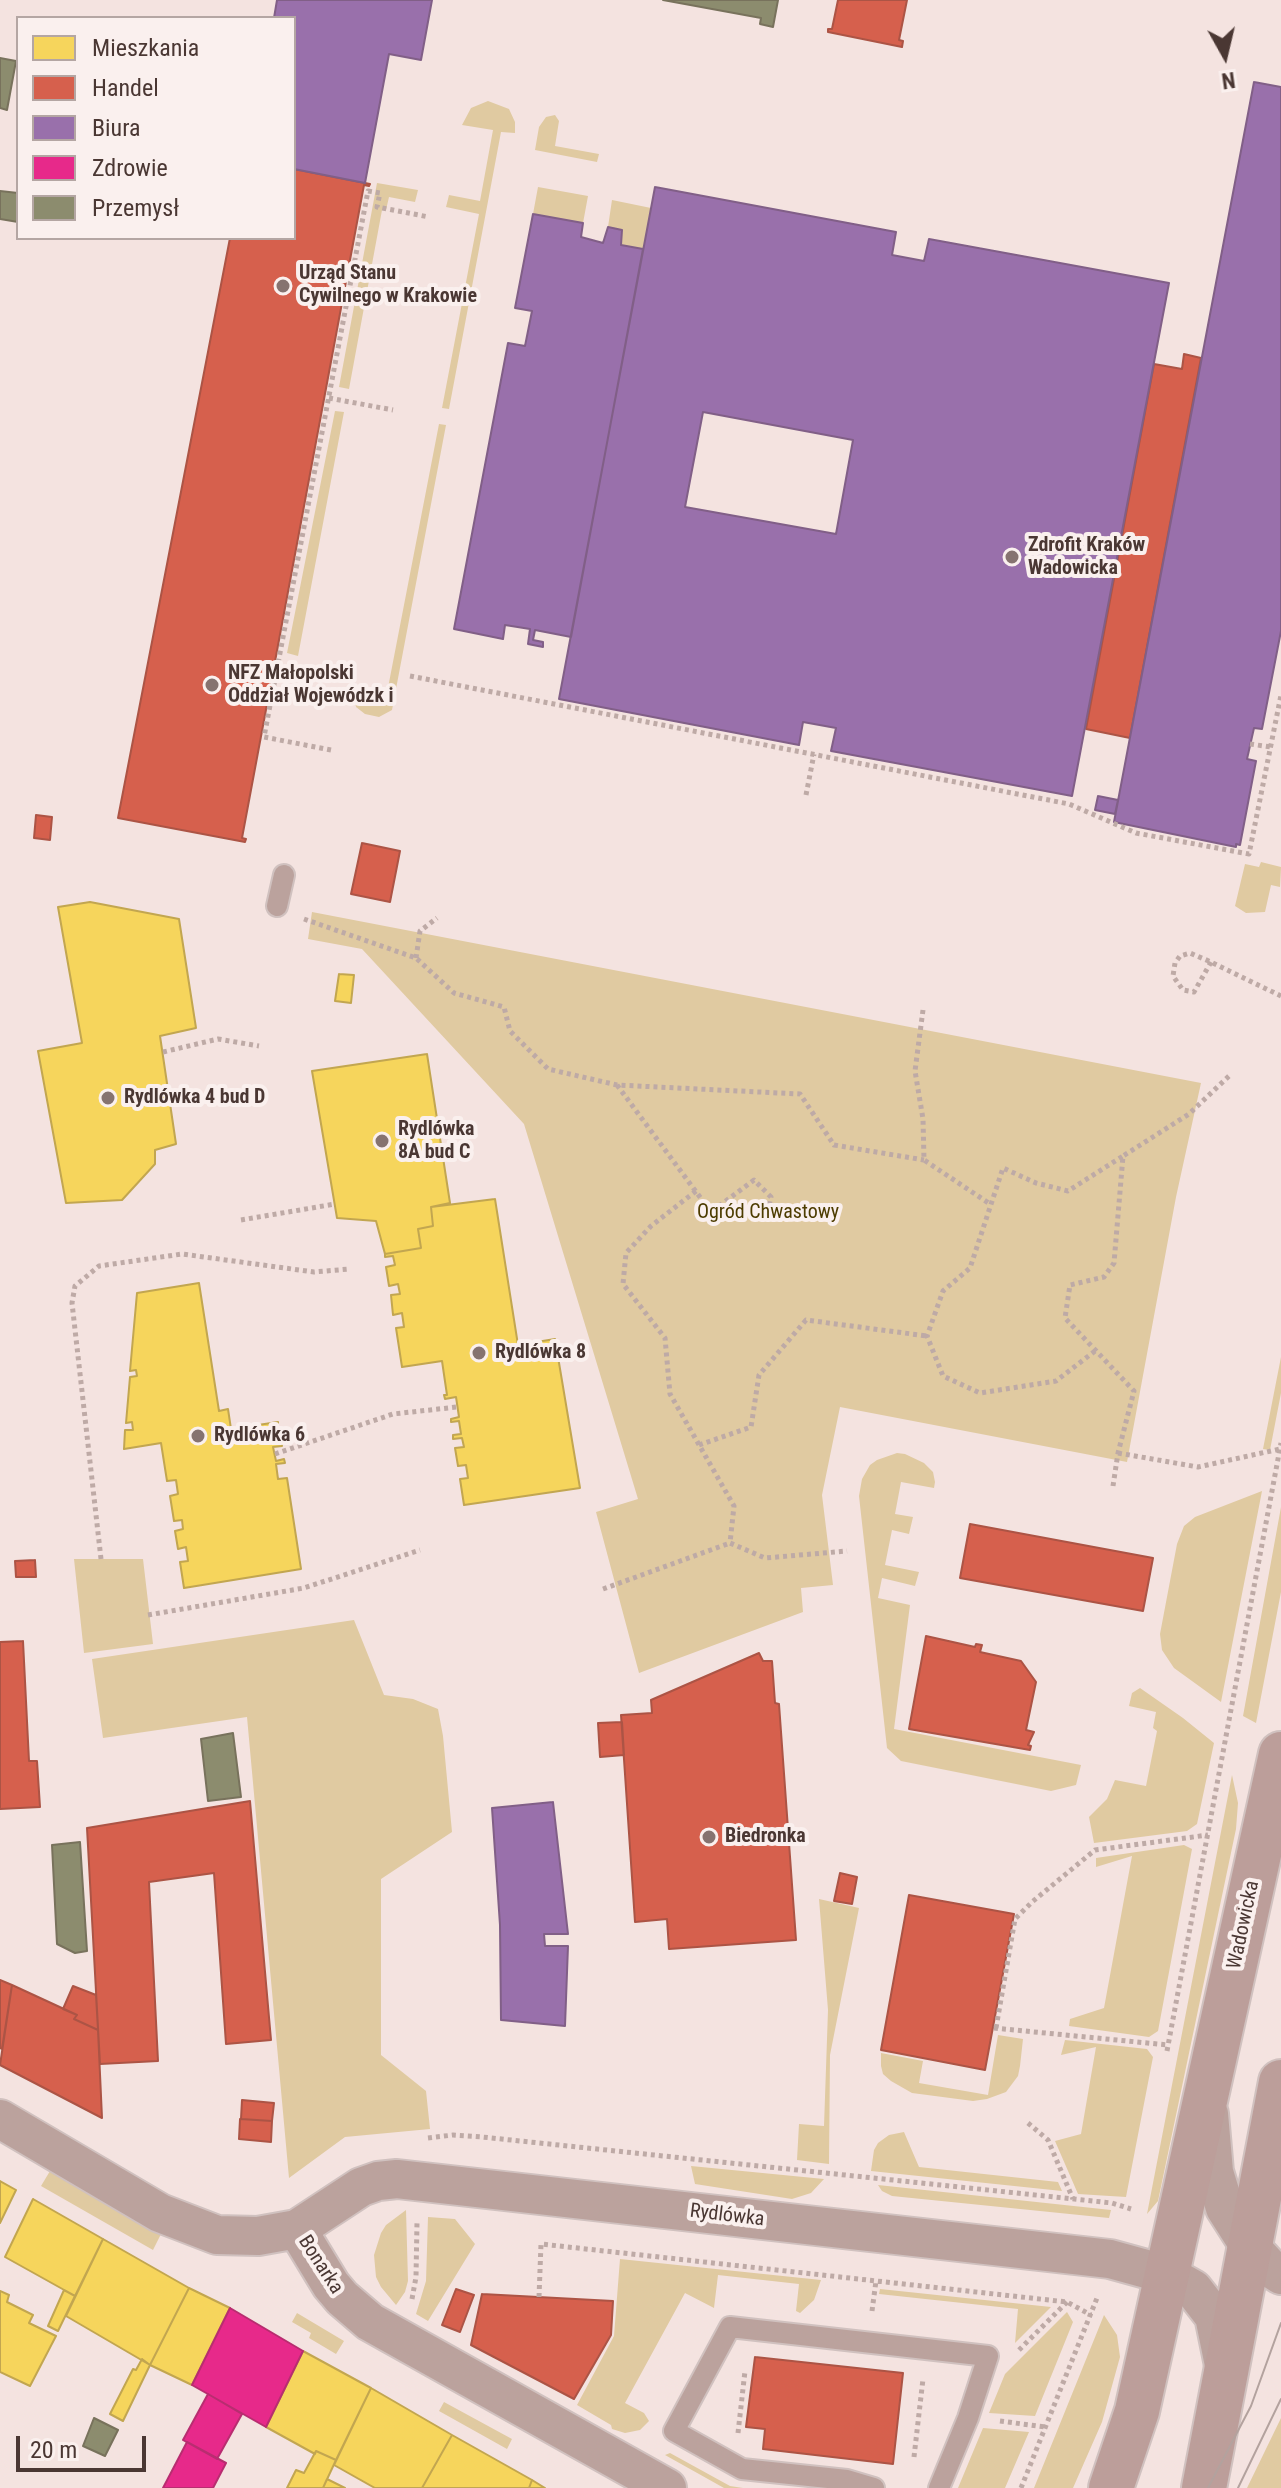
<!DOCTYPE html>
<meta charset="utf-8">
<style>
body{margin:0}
#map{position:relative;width:1281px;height:2488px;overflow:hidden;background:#f4e3e0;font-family:"Roboto Condensed",sans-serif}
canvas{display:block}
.legend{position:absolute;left:16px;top:16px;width:280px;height:224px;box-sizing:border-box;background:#faf0ee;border:2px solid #b4a6a3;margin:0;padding:10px 14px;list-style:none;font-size:24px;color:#4a3733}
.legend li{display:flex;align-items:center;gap:16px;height:40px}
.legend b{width:40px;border:2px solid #b4a6a3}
.north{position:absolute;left:1185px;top:16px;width:80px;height:80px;-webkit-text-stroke:6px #faf0ee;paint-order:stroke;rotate:172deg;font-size:22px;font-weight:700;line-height:32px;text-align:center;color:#4a3733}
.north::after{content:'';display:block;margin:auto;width:28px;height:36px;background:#4a3733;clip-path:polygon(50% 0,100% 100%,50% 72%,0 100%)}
.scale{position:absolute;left:16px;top:2436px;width:130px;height:36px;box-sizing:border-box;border:4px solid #4a3733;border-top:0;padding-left:10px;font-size:24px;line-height:28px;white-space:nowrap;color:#4a3733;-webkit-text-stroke:6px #faf0ee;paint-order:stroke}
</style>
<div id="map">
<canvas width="1281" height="2488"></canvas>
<ul class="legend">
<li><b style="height:22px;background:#f6d55c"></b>Mieszkania</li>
<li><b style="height:22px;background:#d6604d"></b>Handel</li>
<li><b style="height:22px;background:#9970ab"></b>Biura</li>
<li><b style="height:22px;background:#e7298a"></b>Zdrowie</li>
<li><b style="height:22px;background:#8c8c6e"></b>Przemysł</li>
</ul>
<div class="north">N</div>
<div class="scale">20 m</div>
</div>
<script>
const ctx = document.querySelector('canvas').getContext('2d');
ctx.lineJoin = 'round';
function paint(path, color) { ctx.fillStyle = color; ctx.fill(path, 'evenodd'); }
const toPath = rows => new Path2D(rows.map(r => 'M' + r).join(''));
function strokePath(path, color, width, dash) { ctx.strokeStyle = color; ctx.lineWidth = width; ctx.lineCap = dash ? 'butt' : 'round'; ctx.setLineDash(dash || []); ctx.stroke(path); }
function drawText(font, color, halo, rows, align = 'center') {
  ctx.font = font + ' "Roboto Condensed",sans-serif'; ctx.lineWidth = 8; ctx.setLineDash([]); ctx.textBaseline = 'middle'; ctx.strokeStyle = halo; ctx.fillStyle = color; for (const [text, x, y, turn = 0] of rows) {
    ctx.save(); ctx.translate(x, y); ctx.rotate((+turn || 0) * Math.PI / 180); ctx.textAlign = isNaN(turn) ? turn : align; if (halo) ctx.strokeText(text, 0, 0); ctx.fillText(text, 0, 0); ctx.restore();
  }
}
const green = toPath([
 [488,101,509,109,515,122,515,133,501,132,449,409,442,408,479,214,446,207,449,195,480,201,493,130,462,125,471,108],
 [555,115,559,121,555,146,599,154,597,162,535,150,539,127,546,117],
 [377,183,418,190,415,202,389,197,386,210,382,210,349,389,339,387],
 [538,187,588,196,583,223,533,214],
 [612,200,651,208,643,249,621,245,622,231,608,227],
 [335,411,344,412,298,656,287,653],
 [439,424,446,425,392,710,379,717,365,714,356,707,355,701,358,695,386,698],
 [1261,862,1281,867,1280,887,1271,885,1265,912,1246,913,1235,906,1245,864,1259,867],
 [312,912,1201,1083,1176,1197,1127,1462,840,1407,822,1495,833,1585,801,1588,803,1612,639,1673,596,1512,638,1499,524,1124,362,949,308,939],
 [1281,1357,1281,1393,1270,1450,1263,1449],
 [897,1453,905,1454,924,1463,933,1472,935,1482,934,1488,901,1482,895,1514,913,1517,909,1534,892,1530,885,1565,919,1572,915,1586,882,1578,878,1598,910,1605,894,1729,1081,1765,1076,1785,1051,1791,901,1761,887,1748,859,1496,862,1479,870,1465,877,1460],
 [1262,1491,1221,1702,1174,1668,1162,1650,1160,1634,1177,1544,1184,1526,1195,1517],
 [1281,1507,1281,1592,1256,1723,1243,1716],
 [74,1559,143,1559,153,1644,84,1653],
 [354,1620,384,1695,413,1699,438,1709,443,1736,452,1832,381,1879,381,2055,426,2091,430,2129,345,2137,289,2178,247,1717,103,1738,92,1659],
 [1140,1688,1183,1718,1214,1743,1197,1824,1187,1831,1094,1843,1089,1817,1107,1799,1115,1780,1146,1786,1157,1731,1153,1728,1156,1712,1129,1706,1132,1693],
 [1232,1775,1238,1803,1236,1829,1158,2201,1147,2214],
 [1184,1845,1192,1849,1158,2031,1149,2037,1069,2026,1070,2019,1104,2008,1132,1856,1096,1867,1096,1858],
 [819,1899,859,1908,830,2055,829,2164,797,2160,799,2124,824,2126,828,2010],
 [998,2035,1023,2039,1020,2066,1018,2076,1006,2092,987,2099,973,2101,912,2093,891,2081,883,2074,881,2066,881,2053,923,2061,919,2083,988,2095],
 [1065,2040,1147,2049,1153,2057,1126,2197,1078,2194,1055,2141,1081,2134,1096,2047,1061,2055],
 [904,2132,919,2167,1058,2182,1062,2191,871,2171,874,2150,878,2143,889,2135],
 [691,2166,824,2179,811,2193,792,2199,695,2184],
 [50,2171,161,2234,153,2250,41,2186],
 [878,2185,1111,2210,1109,2218,892,2196,882,2191],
 [406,2210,408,2281,405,2292,396,2305,381,2287,376,2277,374,2255,381,2233,386,2225],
 [428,2217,455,2219,475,2244,428,2321,416,2314,426,2281],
 [620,2259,821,2280,814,2300,800,2313,796,2311,799,2284,718,2275,714,2308,685,2293,625,2403,644,2413,649,2421,640,2430,625,2433,612,2429,611,2425,577,2405,614,2336],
 [880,2289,1051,2307,1015,2343,1018,2309,879,2294],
 [1067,2312,1073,2322,1035,2416,989,2413,1005,2374],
 [297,2313,344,2341,336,2354,309,2338,311,2333,292,2322],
 [1104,2315,1117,2335,1120,2357,1102,2422,1073,2488,1034,2488],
 [444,2402,512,2439,507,2449,439,2411],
 [1281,2418,1281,2488,1247,2488],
 [983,2428,1029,2432,1005,2488,958,2488],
 [670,2453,730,2486,743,2488,724,2488,665,2455]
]);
const homes = toPath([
 [90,902,179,919,196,1028,160,1036,176,1144,155,1150,155,1164,122,1200,66,1203,38,1051,82,1043,58,907,90,902],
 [339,974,354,975,351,1003,335,1001,339,974],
 [427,1054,450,1203,431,1207,433,1226,418,1229,421,1248,385,1254,376,1221,337,1218,312,1071,427,1054],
 [495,1199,518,1345,555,1339,580,1488,464,1505,460,1479,468,1478,466,1465,458,1466,455,1448,464,1447,462,1438,453,1439,453,1435,461,1434,459,1421,451,1422,451,1419,459,1417,456,1397,445,1399,444,1395,447,1395,442,1361,402,1367,396,1328,404,1327,402,1313,393,1315,391,1295,400,1294,398,1284,389,1286,386,1267,395,1265,393,1256,385,1257,385,1254,421,1248,418,1229,433,1226,431,1207,495,1199],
 [199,1283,219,1411,228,1409,231,1429,278,1422,278,1425,270,1426,273,1443,281,1442,282,1446,273,1447,276,1461,284,1459,285,1463,276,1464,278,1479,287,1478,301,1569,184,1588,180,1562,188,1561,186,1547,178,1549,175,1531,183,1529,182,1520,174,1521,170,1496,178,1494,176,1480,167,1481,161,1443,124,1449,125,1430,133,1430,132,1422,126,1423,130,1377,137,1376,136,1370,130,1371,137,1293,199,1283],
 [0,2181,16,2190,0,2223,0,2181],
 [33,2199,103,2239,75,2296,5,2257,33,2199],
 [103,2239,189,2288,150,2365,66,2316,103,2239],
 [189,2288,230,2308,192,2385,150,2365,189,2288],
 [64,2290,75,2296,58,2331,48,2326,64,2290],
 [0,2291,9,2295,7,2302,33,2315,29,2323,56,2336,30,2386,0,2372,0,2291],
 [303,2351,371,2388,336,2460,316,2451,315,2454,266,2427,303,2351],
 [142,2359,150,2365,123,2421,110,2414,133,2369,136,2370,142,2359],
 [371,2388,452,2435,422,2488,375,2488,334,2465,371,2388],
 [452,2435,532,2480,529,2488,422,2488,452,2435],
 [316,2451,336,2460,323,2488,287,2488,296,2470,304,2473,316,2451],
 [327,2479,345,2488,323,2488,327,2479],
 [532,2480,545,2488,529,2488,532,2480]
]);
const shops = toPath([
 [838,0,907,0,899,40,903,41,902,47,828,32,828,29,832,29,838,0],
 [294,169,370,184,369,186,364,185,242,838,246,839,245,842,118,818,230,238,294,238,294,169],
 [1184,354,1201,358,1130,738,1086,729,1154,364,1182,369,1184,354],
 [36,815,52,817,50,840,34,838,36,815],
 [362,843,400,851,390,902,351,894,362,843],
 [970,1524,1153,1558,1143,1611,960,1578,970,1524],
 [35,1560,36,1577,16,1577,15,1561,35,1560],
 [926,1636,975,1647,976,1644,982,1645,980,1652,1021,1661,1036,1682,1026,1730,1034,1732,1028,1745,1031,1746,1030,1750,909,1729,926,1636],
 [23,1641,29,1761,37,1761,40,1807,0,1809,0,1642,23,1641],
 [759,1653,763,1661,772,1661,775,1703,779,1704,796,1940,669,1949,667,1919,635,1922,621,1715,652,1713,651,1700,759,1653],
 [622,1722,624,1755,600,1757,598,1723,622,1722],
 [250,1801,271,2040,226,2044,214,1873,149,1882,158,2061,100,2064,87,1828,250,1801],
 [840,1873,857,1877,852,1904,834,1901,840,1873],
 [909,1895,1014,1914,985,2070,881,2050,909,1895],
 [0,1980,12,1985,2,2049,0,2048,0,1980],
 [12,1985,77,2015,74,2019,98,2030,102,2118,0,2065,12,1985],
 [73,1986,96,1995,98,2030,74,2019,77,2015,63,2009,73,1986],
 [242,2100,274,2103,272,2121,241,2119,242,2100],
 [240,2119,272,2121,271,2142,239,2139,240,2119],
 [456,2289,474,2295,460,2332,442,2325,456,2289],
 [482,2294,613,2301,611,2335,574,2399,471,2345,482,2294],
 [755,2357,903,2373,893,2464,763,2449,765,2429,746,2427,755,2357]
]);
const offices = toPath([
 [277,0,432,0,421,60,389,54,365,183,294,169,294,18,274,18,277,0],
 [1254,82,1281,87,1281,631,1262,729,1254,728,1247,759,1256,761,1240,845,1236,844,1236,847,1114,822,1254,82],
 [655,187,896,232,892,255,924,261,929,239,1169,283,1072,796,831,751,836,728,803,722,799,745,559,699,655,187],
 [703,412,853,440,836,534,685,507,703,412],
 [533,214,583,223,581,237,603,243,608,227,622,230,621,245,643,249,571,637,535,630,533,640,543,642,543,647,528,644,530,629,505,625,503,639,454,629,508,343,525,346,532,311,515,308,533,214],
 [1098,796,1118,800,1115,814,1095,810,1098,796],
 [553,1802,568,1934,544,1934,545,1946,568,1946,565,2026,501,2020,500,1925,492,1808,553,1802]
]);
const health = toPath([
 [230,2308,303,2351,266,2427,192,2385,230,2308],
 [208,2394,242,2414,217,2459,183,2440,208,2394],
 [187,2442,226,2463,213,2488,163,2488,187,2442]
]);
const industry = toPath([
 [663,0,778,0,773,27,760,24,761,18,663,0],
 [0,58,16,61,7,110,0,108,0,58],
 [0,191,18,193,18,222,0,219,0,191],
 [233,1733,241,1797,208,1801,201,1739,233,1733],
 [80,1842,87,1951,75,1953,57,1944,52,1845,80,1842],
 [94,2418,118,2430,105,2456,83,2446,94,2418]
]);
const path = toPath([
 [329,398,393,410],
 [277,668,343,676],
 [410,676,1069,804,1136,833,1249,854,1281,695],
 [1250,744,1271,747],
 [331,750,264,737,368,191,380,193,377,207,429,217],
 [806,795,814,754],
 [304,919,416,958,454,993,504,1007,510,1031,548,1069,617,1085,800,1094,834,1145,924,1160],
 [416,958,420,931,437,918],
 [1211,962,1194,992,1183,990,1173,976,1175,963,1180,956,1190,953,1211,962,1281,996],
 [923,1010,915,1071,923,1119,924,1160,990,1204],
 [163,1052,218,1039,259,1046],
 [617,1085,711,1212,754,1180,771,1197,766,1219],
 [696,1191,651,1226,626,1253,623,1284,665,1338,670,1394,734,1506,730,1543,765,1558,847,1551],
 [241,1220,335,1204],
 [1095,1351,1056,1381,980,1393,943,1376,927,1336,943,1291,970,1268,1003,1168,1036,1183,1068,1191,1123,1156],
 [699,1445,751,1427,759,1375,806,1320,927,1336],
 [1118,1453,1198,1467,1280,1449],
 [275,1454,393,1414,457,1407],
 [1113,1486,1118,1453,1134,1391,1065,1318,1070,1285,1104,1277,1114,1263,1123,1156,1189,1114,1230,1075],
 [101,1559,72,1303,75,1286,99,1266,182,1254,314,1272,349,1269],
 [603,1589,730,1543],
 [148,1615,304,1588,420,1550],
 [994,2028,1168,2045],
 [996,2028,1015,1919,1032,1902,1095,1850,1208,1835],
 [1167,2051,1281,1443],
 [1028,2123,1048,2140,1073,2199],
 [428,2138,453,2135,482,2137,1112,2203,1131,2209],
 [539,2297,541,2244,1067,2302,1091,2315],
 [412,2299,416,2277,417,2222],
 [872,2311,876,2281],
 [1019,2350,1067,2302],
 [1000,2421,1045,2427],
 [738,2433,745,2371],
 [914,2457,923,2379],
 [1021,2488,1097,2298]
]);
const service = toPath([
 [277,906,284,875],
 [874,2488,847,2480,742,2469,674,2431,730,2327,988,2356,968,2418,939,2488]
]);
const minor = toPath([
 [1209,2114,1214,2172,1225,2208,1248,2244,1270,2268,1281,2275],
 [0,2119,160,2213,217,2235,258,2236,297,2229,361,2187,378,2181,397,2179,1110,2259,1168,2275,1193,2289,1214,2316,1224,2365],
 [297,2229,331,2285,342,2298,370,2322,667,2488]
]);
const primary = toPath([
 [1111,2488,1137,2411,1281,1754],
 [1204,2488,1281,2082]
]);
const tram = toPath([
 [1208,2488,1251,2406,1281,2323],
 [1238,2488,1281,2399]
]);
const markers = [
 [283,286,8,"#867370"],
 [1012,557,8,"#867370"],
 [212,685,8,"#867370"],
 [108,1098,8,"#867370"],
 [382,1141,8,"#867370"],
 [479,1353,8,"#867370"],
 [198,1436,8,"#867370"],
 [709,1837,8,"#867370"]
];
const poiNames = [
 ["Urząd Stanu",299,274],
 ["Cywilnego w Krakowie",299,297],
 ["Zdrofit Kraków",1028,546],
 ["Wadowicka",1028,569],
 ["NFZ Małopolski",228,674],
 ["Oddział Wojewódzk i",228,697],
 ["Rydlówka 4 bud D",124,1098],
 ["Rydlówka",398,1130],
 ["8A bud C",398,1153],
 ["Rydlówka 8",495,1353],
 ["Rydlówka 6",214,1436],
 ["Biedronka",725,1837]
];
const parkNames = [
 ["Ogród Chwastowy",768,1213]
];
const streetNames = [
 ["Wadowicka",1244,1925,-78],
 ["Rydlówka",727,2216,7],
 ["Bonarka",320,2265,57]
];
paint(green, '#e0caa1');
paint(homes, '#f6d55c');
strokePath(homes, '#c2a650', 2);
paint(shops, '#d6604d');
strokePath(shops, '#ac5445', 2);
paint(offices, '#9970ab');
strokePath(offices, '#815f87', 2);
paint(health, '#e7298a');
strokePath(health, '#b82d70', 2);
paint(industry, '#8c8c6e');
strokePath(industry, '#78725c', 2);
strokePath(service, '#d0c1bf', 24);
strokePath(minor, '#d0c1bf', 42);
strokePath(primary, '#d0c1bf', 48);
strokePath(path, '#beaaa6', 5, [4, 4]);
strokePath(service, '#bba29d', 20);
strokePath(minor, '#bba29d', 38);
strokePath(primary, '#bc9e9a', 44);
strokePath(tram, '#b3a29e', 2);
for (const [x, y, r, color] of markers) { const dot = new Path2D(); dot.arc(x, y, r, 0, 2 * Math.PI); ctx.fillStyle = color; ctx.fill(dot); strokePath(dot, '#faf0ee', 3); }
drawText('bold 20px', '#4a3733', '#faf0ee', poiNames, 'left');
drawText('20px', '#4d3c00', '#faf0ee', parkNames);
drawText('20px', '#4a3733', '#faf0ee', streetNames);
</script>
